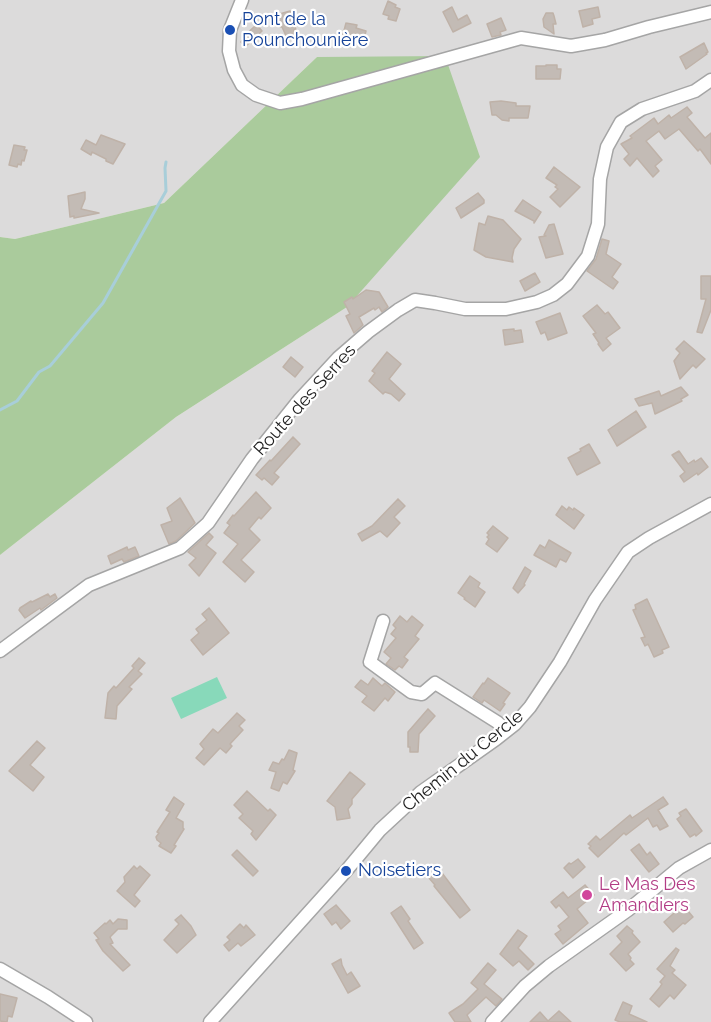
<!DOCTYPE html>
<meta charset="utf-8">
<style>
body{margin:0}
canvas{display:block;background:#efebe5}
</style>
<canvas width="711" height="1022"></canvas>
<script>
const ctx = document.querySelector('canvas').getContext('2d');
ctx.lineJoin = 'round';
function paint(path, color) { ctx.fillStyle = color; ctx.fill(path, 'evenodd'); }
const toPath = rows => new Path2D(rows.map(r => 'M' + r).join(''));
function strokePath(path, color, width, dash) { ctx.strokeStyle = color; ctx.lineWidth = width; ctx.lineCap = dash ? 'butt' : 'round'; ctx.setLineDash(dash || []); ctx.stroke(path); }
function drawText(font, color, halo, rows, align = 'center') {
  ctx.font = font + ' Raleway,sans-serif'; ctx.lineWidth = 4.5; ctx.setLineDash([]); ctx.textBaseline = 'middle'; ctx.strokeStyle = halo; ctx.fillStyle = color; for (const [text, x, y, turn = 0] of rows) {
    ctx.save(); ctx.translate(x, y); ctx.rotate((+turn || 0) * Math.PI / 180); ctx.textAlign = isNaN(turn) ? turn : align; if (halo) ctx.strokeText(text, 0, 0); ctx.fillText(text, 0, 0); ctx.restore();
  }
}
const residential = toPath([
 [0,0,711,0,711,1022,0,1022,0,555,176,417,347,307,317,57,164,203,15,239,0,237]
]);
const forest = toPath([
 [445,56,480,157,347,307,176,417,0,555,0,237,15,239,164,203,317,57]
]);
const pitch = toPath([
 [217,677,227,698,181,719,171,698]
]);
const stream = toPath([
 [0,410,17,401,39,372,50,366,103,303,166,191,165,168,166,162]
]);
const building = toPath([
 [388,1,396,5,395,7,400,9,396,21,388,19,389,16,383,14,388,1],
 [452,7,458,20,467,15,471,23,453,32,443,12,452,7],
 [598,7,600,17,592,19,593,24,583,27,579,11,598,7],
 [290,11,296,30,294,30,295,36,287,38,282,27,281,27,279,25,276,15,290,11],
 [546,13,553,13,554,16,556,24,553,24,554,34,544,27,543,19,546,13],
 [501,18,506,30,500,32,501,35,492,37,487,24,501,18],
 [346,23,357,25,356,28,366,31,363,43,342,38,346,23],
 [257,25,262,31,245,47,241,42,244,38,243,37,255,26,256,27,257,25],
 [704,43,708,52,706,53,707,54,686,69,680,57,704,43],
 [546,65,557,65,557,69,561,69,560,79,536,79,536,66,546,66,546,65],
 [501,101,516,103,516,106,530,106,528,118,509,118,509,121,502,120,496,115,492,115,490,102,501,101],
 [687,107,692,113,687,117,705,138,711,133,711,164,700,149,698,151,679,129,665,139,659,131,646,141,662,160,655,166,659,171,653,177,637,158,630,166,624,159,629,154,621,144,632,138,630,136,654,118,658,124,669,115,671,118,687,107],
 [101,135,125,144,113,164,106,161,106,159,92,152,91,155,81,149,86,140,96,145,101,135],
 [14,145,25,147,24,150,27,150,24,161,22,160,21,165,18,164,17,167,9,165,14,145],
 [554,167,580,187,560,207,550,197,558,189,555,187,557,185,546,178,554,167],
 [85,192,85,199,81,209,99,213,74,218,74,216,70,217,68,196,85,192],
 [478,193,484,200,484,203,461,218,456,208,478,193],
 [523,200,541,212,534,223,534,221,515,211,523,200],
 [488,216,503,220,521,239,514,249,512,258,513,262,486,257,474,250,479,223,485,225,488,216],
 [554,224,563,254,546,258,539,237,546,236,544,235,549,225,554,224],
 [602,239,609,241,606,254,621,264,612,277,618,282,613,289,587,271,596,259,602,239],
 [535,273,540,282,525,291,520,281,535,273],
 [701,276,711,276,711,310,702,333,697,332,706,299,701,299,701,276],
 [366,290,379,292,388,307,382,312,379,307,375,310,374,308,359,317,363,325,354,333,346,316,350,314,344,302,352,297,353,299,366,290],
 [597,305,605,314,608,312,620,328,606,338,611,344,603,351,598,344,599,343,593,334,596,333,583,316,597,305],
 [560,313,567,333,548,340,545,332,541,334,536,322,560,313],
 [514,329,514,331,521,330,523,342,505,345,503,330,514,329],
 [684,341,705,359,696,368,693,365,680,379,674,361,680,353,676,349,684,341],
 [387,352,401,364,389,379,405,394,399,401,391,394,385,392,383,394,369,381,375,373,372,371,387,352],
 [291,357,303,367,295,377,283,367,291,357],
 [681,387,688,395,681,399,682,401,655,414,652,403,639,406,635,399,659,391,661,396,681,387],
 [636,411,646,427,617,446,608,430,636,411],
 [293,437,300,444,274,473,279,477,272,485,264,478,262,480,256,475,270,460,271,461,293,437],
 [589,444,600,463,577,475,568,458,581,451,580,449,589,444],
 [679,451,688,464,694,460,695,462,701,458,708,467,698,475,697,473,684,482,680,476,685,472,672,455,679,451],
 [256,492,271,508,261,519,259,517,249,529,260,540,241,560,254,572,245,582,223,562,238,544,224,533,230,525,227,523,233,515,234,516,256,492],
 [180,498,195,523,176,541,169,544,161,525,172,521,167,508,180,498],
 [398,499,405,506,394,517,400,523,387,537,380,531,362,541,358,534,372,526,398,499],
 [562,506,567,510,569,507,573,510,574,508,584,515,574,529,556,515,562,506],
 [493,526,508,538,497,552,486,544,489,539,487,537,489,535,487,533,493,526],
 [209,533,213,537,206,545,216,553,199,576,189,565,196,558,188,552,209,533],
 [549,540,571,553,566,562,560,559,556,567,534,555,540,545,545,548,549,540],
 [127,547,128,550,135,547,139,556,124,562,122,559,111,564,108,556,127,547],
 [525,567,531,571,524,584,525,585,518,593,513,588,525,567],
 [470,576,480,583,478,587,485,592,475,607,464,599,465,598,458,593,470,576],
 [48,594,50,597,55,594,57,598,41,610,40,608,25,618,19,610,20,608,31,601,32,602,48,594],
 [647,599,669,647,662,650,663,653,654,657,648,644,645,646,641,638,645,637,633,610,636,609,635,605,647,599],
 [209,608,229,633,203,655,191,640,199,633,196,629,207,620,202,614,209,608],
 [400,616,407,622,412,616,423,625,415,636,419,639,404,657,408,660,402,668,399,666,395,670,386,664,391,658,384,652,396,638,391,634,396,628,393,625,400,616],
 [139,658,145,663,138,671,142,674,129,687,132,689,117,706,116,719,105,718,108,693,114,686,116,688,134,668,132,666,139,658],
 [373,678,382,686,385,683,395,692,388,701,385,698,374,711,362,702,367,696,355,687,361,680,368,685,373,678],
 [488,678,510,693,503,703,505,704,500,711,484,700,482,703,473,697,483,683,484,684,488,678],
 [428,709,435,716,419,734,418,752,410,752,410,747,408,747,408,732,428,709],
 [237,713,245,720,239,726,243,730,230,744,232,746,226,753,220,748,204,765,196,758,204,749,200,744,213,729,218,733,237,713],
 [37,741,45,748,30,765,44,777,33,791,9,771,37,741],
 [289,750,297,753,293,770,295,771,287,784,283,782,279,791,271,788,276,772,269,770,273,762,279,764,282,759,284,760,289,750],
 [350,772,365,784,352,799,352,804,348,809,350,818,337,820,335,807,327,801,350,772],
 [247,791,268,811,270,809,276,815,256,840,251,834,253,831,239,818,243,814,234,805,247,791],
 [174,797,184,804,176,818,183,822,183,828,184,829,174,845,176,846,171,853,159,846,161,843,157,840,156,837,159,833,157,832,170,812,166,810,174,797],
 [663,797,668,804,658,810,668,826,660,830,657,825,653,827,648,818,626,835,624,833,598,857,589,848,591,846,588,844,596,836,600,840,630,815,632,818,663,797],
 [686,809,702,831,696,836,695,834,690,837,677,819,681,816,679,813,686,809],
 [639,844,647,855,650,852,659,864,649,872,631,850,639,844],
 [237,850,258,871,253,876,232,855,237,850],
 [578,859,585,867,573,878,564,868,569,863,571,864,578,859],
 [134,866,137,869,140,866,150,875,134,895,140,901,135,907,117,891,125,882,124,877,134,866],
 [439,869,470,910,460,918,434,886,435,885,429,878,439,869],
 [585,885,594,895,577,909,588,923,563,944,555,934,561,930,558,926,569,917,559,905,556,908,551,902,563,892,568,898,585,885],
 [336,905,350,921,341,929,336,922,332,925,324,914,336,905],
 [683,905,693,917,685,924,683,923,673,932,664,922,683,905],
 [401,906,410,919,408,921,423,943,414,949,391,913,401,906],
 [181,915,191,926,196,935,177,953,164,940,179,924,175,920,181,915],
 [118,919,127,920,127,929,118,929,110,937,113,943,110,944,130,965,123,971,103,951,96,940,99,939,94,933,105,923,106,924,110,920,113,924,118,919],
 [240,924,244,928,246,925,255,935,241,946,238,943,229,951,224,945,230,940,227,937,240,924],
 [627,926,633,931,632,933,640,942,628,954,631,958,630,960,634,964,626,971,610,954,622,942,617,936,627,926],
 [518,930,527,936,518,948,534,964,528,970,519,961,513,966,500,954,518,930],
 [676,948,679,950,670,966,675,970,672,973,686,985,674,999,670,995,659,1007,650,999,660,987,662,984,660,982,665,976,657,969,676,948],
 [341,959,342,965,347,975,351,972,360,986,348,993,332,964,341,959],
 [488,963,496,970,484,984,502,999,496,1006,486,997,467,1015,471,1022,455,1022,449,1013,463,1004,478,989,471,983,488,963],
 [0,994,17,998,12,1017,8,1016,7,1022,0,1021,0,994],
 [623,1002,632,1006,629,1014,647,1022,620,1022,615,1020,623,1002],
 [559,1011,571,1022,530,1022,540,1012,548,1021,559,1011]
]);
const minor = toPath([
 [242,0,230,30,229,51,234,70,242,85,256,95,280,103,302,99,521,38,571,46,605,40,649,27,711,12],
 [383,621,370,662,411,692,422,694,435,683,497,722,506,730],
 [0,651,89,585,180,548,208,523,252,459,300,399,338,358,368,332,398,310,415,300,435,303,465,309,506,309,537,302,553,295,567,284,588,256,598,224,600,179,607,147,621,122,642,109,695,91,711,80],
 [0,969,48,997,86,1022],
 [210,1022,346,871,380,830,421,792,496,739,515,724,530,707,560,662,595,600,628,552,649,538,711,504],
 [492,1022,525,986,549,966,628,910,679,868,711,850]
]);
const markers = [
 [230,30,6,"#1a4fb4"],
 [346,871,6,"#1a4fb4"],
 [587,895,6,"#d1479c"]
];
const transitNames = [
 ["Pont de la",242,20],
 ["Pounchounière",242,41],
 ["Noisetiers",358,871]
];
const streetNames = [
 ["Route des Serres",305,400,-48],
 ["Chemin du Cercle",463,761,-39]
];
const hotelNames = [
 ["Le Mas Des",599,885],
 ["Amandiers",599,906]
];
paint(residential, '#dcdbdb');
paint(forest, '#aacb9c');
paint(pitch, '#88d9ba');
strokePath(stream, '#a8ced9', 3);
paint(building, '#c3bbb5');
strokePath(building, '#bfb2a8', 1.5);
strokePath(minor, '#a5a5a5', 15);
strokePath(minor, '#fff', 12);
for (const [x, y, r, color] of markers) { const dot = new Path2D(); dot.arc(x, y, r, 0, 2 * Math.PI); ctx.fillStyle = color; ctx.fill(dot); strokePath(dot, '#fff', 2); }
drawText('18px', '#164399', '#fff', transitNames, 'left');
drawText('18px', '#1e1e1e', '#fff', streetNames);
drawText('18px', '#b23c85', '#fff', hotelNames, 'left');
</script>
